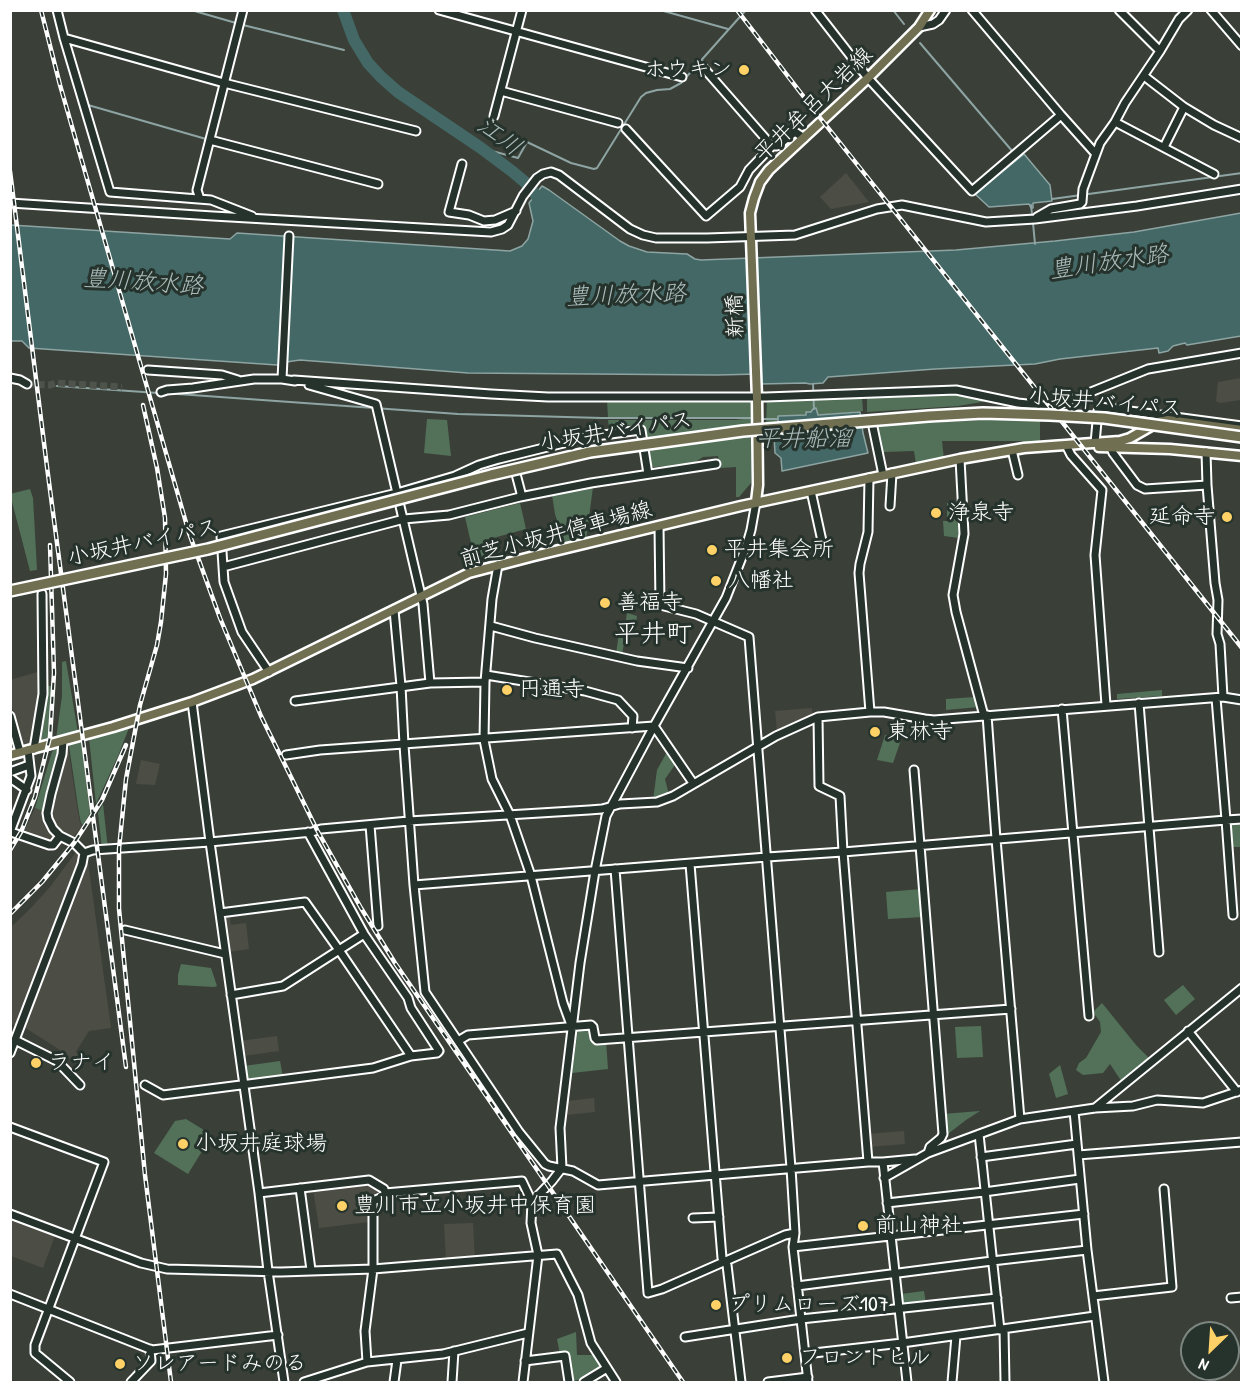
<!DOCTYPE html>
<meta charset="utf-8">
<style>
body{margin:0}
#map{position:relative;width:1252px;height:1393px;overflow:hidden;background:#3a4038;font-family:"Patrick Hand",sans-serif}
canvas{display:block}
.frame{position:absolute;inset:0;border:12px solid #fff;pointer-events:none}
.north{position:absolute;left:1180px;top:1321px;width:60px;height:60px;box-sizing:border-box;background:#26332d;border:2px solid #7d8581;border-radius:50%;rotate:205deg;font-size:16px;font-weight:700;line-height:24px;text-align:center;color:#fff}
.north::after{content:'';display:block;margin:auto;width:21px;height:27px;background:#ffd166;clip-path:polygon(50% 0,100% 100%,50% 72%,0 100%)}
</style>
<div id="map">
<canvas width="1252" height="1393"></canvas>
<div class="frame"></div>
<div class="north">N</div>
</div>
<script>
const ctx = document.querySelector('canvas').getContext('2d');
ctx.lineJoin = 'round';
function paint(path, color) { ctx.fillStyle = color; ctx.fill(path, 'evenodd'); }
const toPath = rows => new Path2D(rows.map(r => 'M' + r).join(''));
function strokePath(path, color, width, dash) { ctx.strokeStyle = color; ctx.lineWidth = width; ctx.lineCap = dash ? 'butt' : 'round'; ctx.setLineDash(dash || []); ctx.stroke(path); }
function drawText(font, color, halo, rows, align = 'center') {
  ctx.font = font + ' "Patrick Hand","Klee One",sans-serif'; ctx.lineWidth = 6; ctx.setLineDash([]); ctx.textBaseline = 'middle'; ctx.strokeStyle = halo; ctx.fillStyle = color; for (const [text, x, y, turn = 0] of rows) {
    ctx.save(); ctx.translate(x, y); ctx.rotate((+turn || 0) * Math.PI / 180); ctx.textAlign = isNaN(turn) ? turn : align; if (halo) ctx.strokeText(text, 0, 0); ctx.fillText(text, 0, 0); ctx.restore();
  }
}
const built = toPath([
 [846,173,869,202,831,209,820,197],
 [1241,378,1241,400,1220,403,1216,401,1218,382],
 [41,671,41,695,34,744,27,748,21,744,11,702,10,680],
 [812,708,812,715,777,732,775,711],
 [68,747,78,812,80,823,82,826,72,839,62,831,55,823,51,810,54,795],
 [141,760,160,764,155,785,136,784],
 [35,808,43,811,44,820,45,825,50,832,53,833,51,842,23,834],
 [76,852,79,855,80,859,17,1026,11,1024,11,927,30,909,50,887],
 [88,862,111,1028,89,1031,75,1053,76,1052,84,1059,78,1066,57,1048,24,1027],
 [229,913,231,925,246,923,249,949,228,952,223,914],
 [277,1036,279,1051,243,1056,240,1041],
 [594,1098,595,1112,566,1115,568,1101],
 [904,1131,905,1144,869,1147,868,1134],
 [369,1182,379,1188,380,1194,369,1197,369,1222,319,1228,313,1189],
 [10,1217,56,1233,43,1268,11,1256],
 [473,1223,475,1258,446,1259,444,1224]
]);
const green = toPath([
 [961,393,1017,406,987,401,958,406,867,412,867,396],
 [861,396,862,397,863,411,818,415,816,409,813,409,811,412,806,415,778,416,778,423,766,424,767,400],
 [607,400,750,400,752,401,751,483,739,497,736,497,736,467,720,468,718,456,703,457,691,465,653,467,651,465,643,424,609,427,608,420,735,420,744,419,744,418,608,417],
 [427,419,447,420,451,456,424,453],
 [997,419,1040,420,1040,443,1024,444,1023,441,942,441,944,459,916,464,914,451,883,452,878,426],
 [593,487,586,540,565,545,555,514,552,495],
 [30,489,33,498,37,570,30,571,10,494],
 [520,503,526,529,486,540,489,557,475,560,465,517],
 [947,503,960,504,961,532,959,538,944,536,943,521,947,521],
 [627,613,637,616,634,633,626,631,622,655,616,654,620,626,625,627],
 [66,661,78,733,56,739,62,696,62,662],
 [45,685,55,687,54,700,48,740,38,743],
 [1162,690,1162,696,1117,699,1117,694],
 [976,697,979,707,946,710,946,699],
 [127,727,129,728,118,756,96,804,89,738],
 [885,735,901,740,893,763,877,760],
 [81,741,90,813,83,825,81,823,79,813,69,746,72,743],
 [59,748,56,763,46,797,43,811,35,808,52,752,54,749],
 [668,750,677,762,665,779,669,795,653,800,657,770],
 [103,804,108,849,102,849,98,813],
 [1241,820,1241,847,1230,847,1228,821],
 [921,889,923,917,888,919,886,892],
 [181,964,211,968,217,986,214,987,178,985,178,975],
 [1183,985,1195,999,1176,1015,1164,1000],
 [1102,1003,1136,1045,1150,1059,1122,1082,1110,1064,1103,1073,1083,1075,1076,1070,1079,1063,1086,1058,1101,1032,1100,1022,1093,1012],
 [981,1026,983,1057,957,1058,955,1027],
 [590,1027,593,1039,606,1041,608,1069,572,1073,578,1028],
 [280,1061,283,1077,247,1082,244,1066],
 [1060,1065,1068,1094,1056,1098,1049,1074],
 [980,1111,966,1120,944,1137,943,1114],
 [186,1119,212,1135,188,1174,154,1153,175,1121],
 [924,1291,926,1304,905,1306,902,1304,901,1294],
 [576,1332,577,1355,593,1355,602,1368,584,1379,571,1381,567,1354,560,1354,557,1339]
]);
const water = toPath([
 [1024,154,1050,185,1052,201,1033,203,1033,208,1031,208,1029,204,989,207,975,194,1024,154],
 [542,186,549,190,620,241,629,246,647,252,687,254,695,259,701,260,956,250,1055,241,1134,232,1241,213,1241,336,1187,345,1185,343,1173,346,1168,351,1159,353,1158,348,1060,359,1035,364,935,369,828,377,823,383,810,384,805,383,760,384,760,374,716,375,468,373,300,360,286,362,277,365,29,348,22,341,11,341,11,225,230,239,237,233,510,251,522,246,528,239,533,221,529,203,542,186],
 [816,408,818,415,860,412,863,433,868,453,782,471,781,458,775,453,774,436,778,435,778,416,806,415,806,412,811,412,813,409,816,408]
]);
const stream = toPath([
 [191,10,236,23],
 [660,10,728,29],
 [893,10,904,24],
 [243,25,344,50],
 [920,43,1013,152],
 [222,78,227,58],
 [88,105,206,139],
 [481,148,518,158,527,142,571,163,594,169,597,168,641,97,646,93,657,90,670,89,681,83,746,10],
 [192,194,220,86],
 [1052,199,1242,173],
 [1031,205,1032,214],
 [1033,223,1035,244],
 [10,383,19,383],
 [813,384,814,409],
 [57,386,158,393],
 [164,393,458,414,602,418,754,418],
 [760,419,778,419]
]);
const river = toPath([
 [343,10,354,40,368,63,381,77,398,92,481,148,513,172,526,183,536,195,543,207]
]);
const minorTunnel = toPath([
 [27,384,50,385,56,383,122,387]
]);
const minor = toPath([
 [57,10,64,38,110,192,211,200,252,216],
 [439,10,682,77],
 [815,10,868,78,972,191,1061,115],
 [972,10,1061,115,1095,153],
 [1119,10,1160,51],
 [1211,10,1242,46],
 [919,27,933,24,939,20,946,10],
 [64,38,224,83,416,131],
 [702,66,772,146,777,146,795,132,804,138],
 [1144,76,1184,107,1214,125,1242,138],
 [501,91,618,123],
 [494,116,522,10],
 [1115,122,1214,174],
 [626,129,706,216,740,187,749,170,772,146],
 [210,140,378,184],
 [1164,147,1184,107],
 [462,164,449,212,469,215,484,221,495,220,516,211],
 [200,199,197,190,243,10],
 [10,203,213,216,491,232,502,229,508,225,523,196,537,178,543,174,551,172,559,175,630,229,643,235,656,238,707,238,795,235,877,209,902,205,986,222,1035,219,1137,206,1242,189],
 [1037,217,1051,209,1080,204,1082,202,1083,189,1100,143,1115,122,1125,103,1160,51,1179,19,1188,10],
 [148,370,222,375,238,380],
 [10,378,20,380,27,384],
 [282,379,289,236],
 [294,380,491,394,548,397,766,397,956,390,1018,403,1045,406,1061,404,1148,369,1242,353],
 [309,385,376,404,423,604,430,683],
 [161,392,167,390,193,388,254,379,282,379,295,381],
 [873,427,883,475],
 [1095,443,1098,411,1100,407,1242,426],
 [1066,445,1071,455,1102,490,1095,555,1106,705],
 [1111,448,1113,453,1137,485,1145,489,1207,485],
 [1012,450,1018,475],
 [1206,452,1207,485,1215,583,1218,600,1217,634,1220,644,1223,697],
 [960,459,964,534,953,595,956,612,984,716],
 [516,474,521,493,520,497],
 [648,474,641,430,588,437,499,459,479,465,455,476,397,493,221,536,223,567,404,519,449,515,520,497,591,483,716,464],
 [869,478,868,532,860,564,859,573,870,712],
 [811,491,822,541],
 [890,506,892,473],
 [659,526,660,605,696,614,749,637,791,1168,795,1233,793,1247,808,1382],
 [498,565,492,599,485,682,484,740,492,779,510,815,531,876,563,1003,571,1025],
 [223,567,224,582,242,632,269,672],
 [394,610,401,686,404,745,414,885,425,992,519,1132,545,1164,549,1166,573,1171,598,1185,868,1162],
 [491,626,535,638,637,661,688,668],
 [486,675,585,691,618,700,633,716,632,728],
 [1216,698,1226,820,1242,819],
 [295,701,430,683,485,682],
 [192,702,210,842,259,1193,268,1271,284,1382],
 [1139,703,1159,952],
 [1062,709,1089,1016],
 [987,715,996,839,1020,1119],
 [10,716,20,752],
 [818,717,819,786,840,796,843,852,868,1162,883,1162,907,1382],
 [654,726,693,783],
 [63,741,62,754,51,794,47,813,48,819,53,829,60,836,74,843,84,853],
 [34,749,43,694,42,594],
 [286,755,320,750,654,726],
 [914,770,943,1134,941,1138,930,1147,928,1153],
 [10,772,29,765],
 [10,778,27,790],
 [370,825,378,926],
 [10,832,31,776,28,750],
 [11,832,49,845,53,845,60,836],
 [84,853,93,850,210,842,312,832,321,829,409,821,589,810,602,809,620,804,657,802,673,796,776,736,818,717,870,712,884,712,925,719,934,720,1223,697,1242,700],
 [690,864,722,1258,727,1265,741,1382],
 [615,869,648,1293,662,1289,785,1235,795,1233],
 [414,885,767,857,843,852,1226,820,1233,915],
 [220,913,305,902,339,950,411,1056],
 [125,930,225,954],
 [231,995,283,986,364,934],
 [1188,1031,1237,1092],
 [15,1040,57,1061,80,1085],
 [458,1041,468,1035,591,1025,593,1027,595,1038,597,1040,1011,1009],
 [10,1053,82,864,84,853],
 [145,1085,163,1095,373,1068,411,1056,437,1053,439,1051,411,1008,408,998,364,934,308,832],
 [1095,1108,1242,988],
 [1074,1111,1087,1250,1104,1382],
 [10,1127,104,1162,35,1345,35,1353,70,1382],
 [979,1134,1000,1330],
 [1078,1155,1242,1142],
 [981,1157,1077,1144],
 [883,1162,915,1159],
 [884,1178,928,1153,1020,1119,1095,1108,1133,1106,1157,1100,1203,1103,1242,1090],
 [300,1188,311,1270],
 [259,1193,369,1180,384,1189,385,1193,522,1181,532,1202,531,1223,538,1255,523,1382],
 [532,1202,552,1181,562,1168,560,1128,580,963,595,871,606,816,654,726,726,598,746,547,751,530,756,502],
 [887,1203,984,1192,1080,1179],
 [10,1214,141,1263,167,1269,281,1272,373,1269,557,1254,578,1295,591,1343,616,1382],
 [693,1218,719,1217],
 [793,1247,1084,1214],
 [797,1286,992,1261,1087,1250],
 [10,1294,152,1350,278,1335],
 [1093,1296,1172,1287,1164,1189],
 [1231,1298,1242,1297],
 [1004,1329,1005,1382],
 [685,1337,801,1319,997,1298],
 [805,1354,902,1343,1095,1316],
 [525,1361,565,1356,569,1382],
 [367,1362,365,1331,373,1269,373,1201,385,1196,385,1193],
 [131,1382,151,1361,150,1349],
 [304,1382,367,1362,443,1354,528,1333],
 [394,1382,397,1360],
 [452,1382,454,1351],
 [584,1382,607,1368],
 [768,1382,808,1377],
 [952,1382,956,1336]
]);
const major = toPath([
 [1099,447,1170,449,1242,456],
 [756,502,758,485,757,398,750,213,754,198,760,182,769,170,868,78,919,27,930,10],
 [10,755,113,727,192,702,253,679,469,573,534,556,741,506,960,459,1024,448,1120,441,1130,438,1158,422,1168,420,1242,430]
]);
const rail = toPath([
 [41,10,60,85,189,533,220,618,261,716,317,830,361,908,395,963,683,1382],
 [737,10,817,114,1242,648],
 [10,171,47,467,126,1067],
 [143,405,157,468,165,518,166,574,161,622,157,645,140,705,126,779,119,849,119,909,145,1175,171,1382],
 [10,850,21,832,35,797,50,737,54,673,50,545],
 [10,914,42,882,74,843,102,800,126,745]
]);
const highwayBridge = toPath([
 [10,591,208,549,491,475,590,452,743,431,929,416,983,413,1050,415,1104,418,1242,437]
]);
const markers = [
 [744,70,6,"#ffd166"],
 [936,513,6,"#ffd166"],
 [1227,517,6,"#ffd166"],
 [712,550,6,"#ffd166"],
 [716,581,6,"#ffd166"],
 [605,603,6,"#ffd166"],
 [507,690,6,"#ffd166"],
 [875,732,6,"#ffd166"],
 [36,1063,6,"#ffd166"],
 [183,1144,6,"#ffd166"],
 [342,1206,6,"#ffd166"],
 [863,1226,6,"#ffd166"],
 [716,1305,6,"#ffd166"],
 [787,1358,6,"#ffd166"],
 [120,1364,6,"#ffd166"]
];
const poiNames = [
 ["ホウキン",732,70,"right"],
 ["浄泉寺",948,513],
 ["延命寺",1215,517,"right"],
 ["平井集会所",724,550],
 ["八幡社",728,581],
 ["善福寺",617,603],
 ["円通寺",519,690],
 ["東林寺",887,732],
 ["ラナイ",48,1063],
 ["小坂井庭球場",195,1144],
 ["豊川市立小坂井中保育園",354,1206],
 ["前山神社",875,1226],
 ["プリムローズ107",728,1305],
 ["フロントヒル",799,1358],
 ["ソレアードみのる",132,1364]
];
const streetNames = [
 ["平井牟呂大岩線",814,105,-44],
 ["新橋",736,316,-92],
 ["小坂井バイパス",1105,403,5],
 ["小坂井バイパス",616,432,-9],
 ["前芝小坂井停車場線",556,535,-15],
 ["小坂井バイパス",143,543,-12]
];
const waterNames = [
 ["江川",499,137,36],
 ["豊川放水路",1109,263,-8],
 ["豊川放水路",143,283,4],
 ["豊川放水路",626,296,-2],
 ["平井船溜",804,440]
];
const quarterNames = [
 ["平井町",653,635]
];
paint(built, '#4c4d44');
paint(green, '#537159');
paint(water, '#436866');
strokePath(water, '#8ea4a3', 1.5);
strokePath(stream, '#8ea4a3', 2);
strokePath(river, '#436866', 12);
strokePath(minorTunnel, '#4e534c', 7, [7, 3.5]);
strokePath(minor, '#fff', 11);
strokePath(major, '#fff', 13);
strokePath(minor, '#26332d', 7);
strokePath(major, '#716f52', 8);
strokePath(rail, '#fff', 4.5);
strokePath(rail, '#26332d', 2, [7]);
strokePath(highwayBridge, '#fff', 14, []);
strokePath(highwayBridge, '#716f52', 9);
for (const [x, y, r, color] of markers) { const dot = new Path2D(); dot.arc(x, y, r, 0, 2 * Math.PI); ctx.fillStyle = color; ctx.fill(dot); strokePath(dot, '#26332d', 2); }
drawText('22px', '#fff', '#26332d', poiNames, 'left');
drawText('22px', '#fff', '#26332d', streetNames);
drawText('italic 24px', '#aabbba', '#26332d', waterNames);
drawText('26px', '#fff', '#26332d', quarterNames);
</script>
